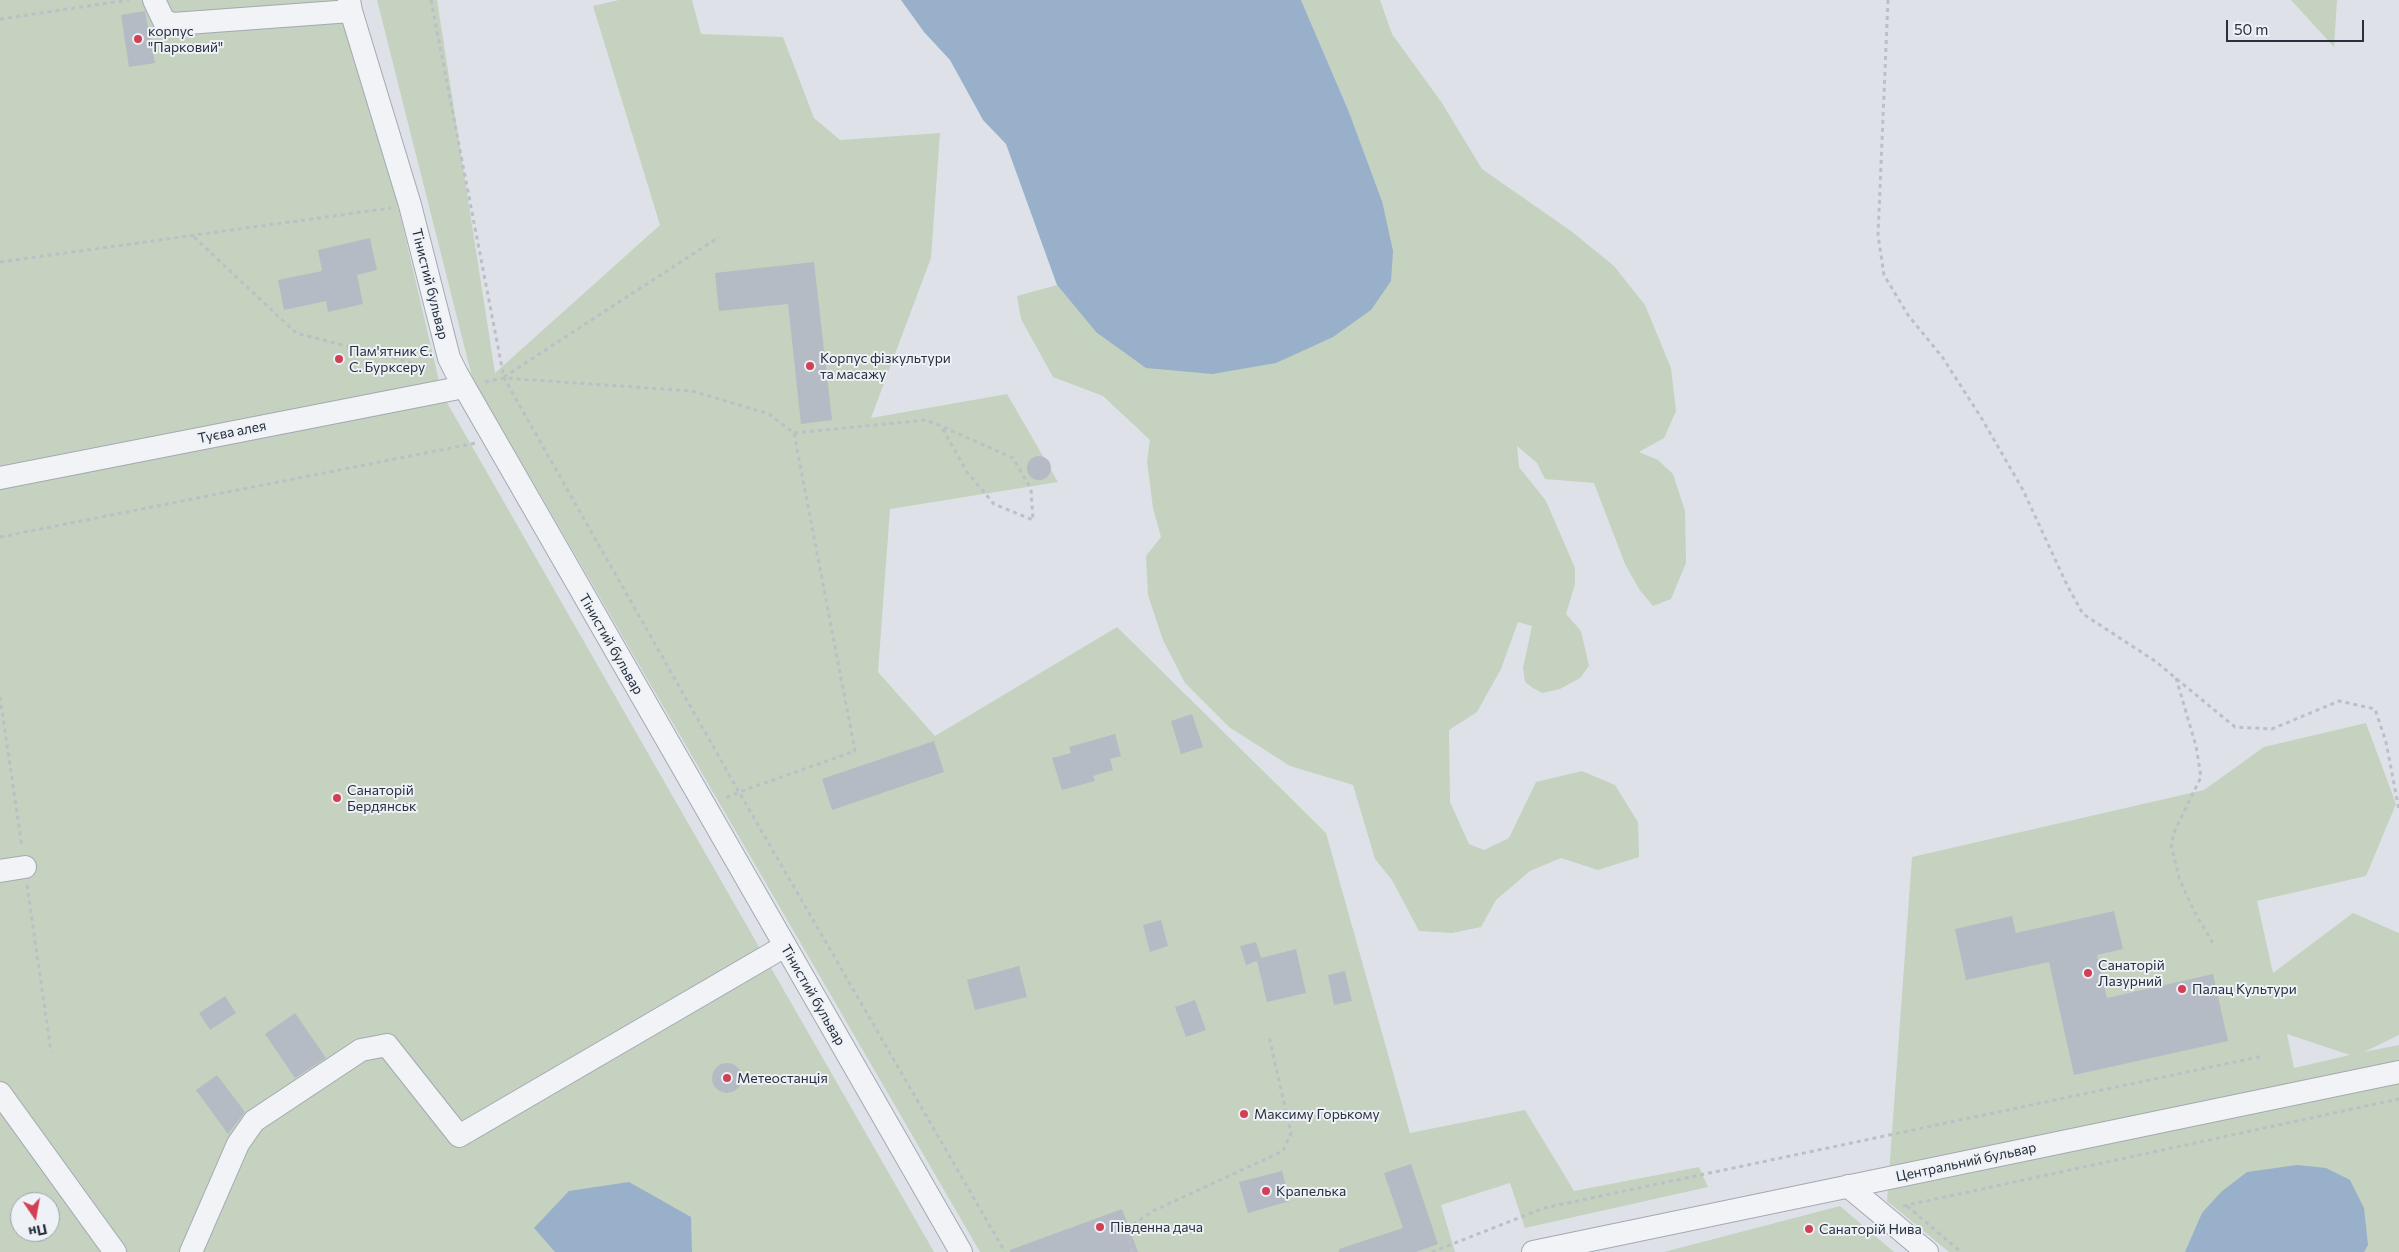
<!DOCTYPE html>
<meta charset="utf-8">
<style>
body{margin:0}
#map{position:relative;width:2399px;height:1252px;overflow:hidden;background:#dee2e8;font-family:Commissioner,sans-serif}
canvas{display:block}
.north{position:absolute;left:10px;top:1192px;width:50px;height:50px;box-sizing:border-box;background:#eef1f6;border:1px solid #9ea4ad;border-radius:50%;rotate:168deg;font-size:14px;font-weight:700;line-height:20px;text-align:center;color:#27303f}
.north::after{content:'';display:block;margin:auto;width:18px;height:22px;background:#d14055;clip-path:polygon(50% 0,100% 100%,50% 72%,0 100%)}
.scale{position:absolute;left:2226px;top:20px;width:138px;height:22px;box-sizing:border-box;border:2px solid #27303f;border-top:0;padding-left:6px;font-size:15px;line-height:18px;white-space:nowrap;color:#27303f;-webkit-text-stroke:4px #eef1f6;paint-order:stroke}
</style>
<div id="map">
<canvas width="2399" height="1252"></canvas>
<div class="north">Пн</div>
<div class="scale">50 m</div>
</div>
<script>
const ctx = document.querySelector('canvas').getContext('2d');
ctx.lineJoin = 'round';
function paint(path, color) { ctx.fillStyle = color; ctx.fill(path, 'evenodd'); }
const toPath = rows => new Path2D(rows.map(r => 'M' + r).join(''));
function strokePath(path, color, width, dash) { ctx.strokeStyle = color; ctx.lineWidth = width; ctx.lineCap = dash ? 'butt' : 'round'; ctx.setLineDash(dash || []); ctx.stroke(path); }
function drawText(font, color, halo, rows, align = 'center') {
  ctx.font = font + ' Commissioner,sans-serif'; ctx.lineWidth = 4; ctx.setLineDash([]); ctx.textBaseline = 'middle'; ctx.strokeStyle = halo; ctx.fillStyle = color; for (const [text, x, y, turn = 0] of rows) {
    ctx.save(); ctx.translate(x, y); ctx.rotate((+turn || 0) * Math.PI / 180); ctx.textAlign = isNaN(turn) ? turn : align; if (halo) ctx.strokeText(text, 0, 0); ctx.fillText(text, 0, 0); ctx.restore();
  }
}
const green = toPath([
 [0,0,350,0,442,394,934,1252,0,1252],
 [20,1202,50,1202,50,1232,20,1232],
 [377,0,437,0,495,373,660,225,593,6,619,0,692,0,701,34,783,37,814,118,840,140,940,133,931,258,871,418,1007,394,1058,482,890,509,878,672,935,736,1117,627,1326,833,1410,1133,1525,1110,1574,1191,1699,1167,1708,1187,1525,1228,1510,1183,1441,1205,1455,1252,980,1252,472,377],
 [1301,0,1380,0,1392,34,1442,103,1482,169,1571,231,1614,266,1645,305,1671,368,1676,411,1664,438,1639,452,1658,460,1673,474,1685,511,1686,563,1671,599,1653,606,1639,589,1625,564,1594,483,1545,479,1537,463,1517,446,1519,467,1546,501,1575,568,1575,584,1566,614,1581,631,1589,666,1580,678,1560,689,1542,693,1533,688,1525,682,1523,668,1532,626,1518,622,1501,669,1477,712,1449,730,1450,802,1469,844,1484,850,1509,838,1536,782,1582,771,1615,785,1638,822,1639,857,1598,870,1561,858,1530,871,1496,900,1481,927,1452,933,1419,931,1392,880,1375,859,1353,785,1290,766,1229,727,1185,683,1163,640,1148,595,1146,556,1161,537,1153,508,1147,461,1150,440,1103,396,1053,377,1021,319,1017,296,1057,285,1096,332,1382,201,1349,112],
 [2291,0,2337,0,2334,47],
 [2366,723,2396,804,2366,876,2257,901,2273,973,2353,913,2399,933,2399,1035,2364,1052,2399,1045,2399,1252,1949,1252,1887,1201,1912,857,2204,790,2264,747],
 [2287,1034,2350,1055,2294,1068],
 [1840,1206,1894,1252,1664,1252]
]);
const water = toPath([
 [901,0,1301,0,1349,112,1382,201,1393,251,1391,281,1371,310,1333,337,1276,363,1212,374,1146,368,1096,332,1057,285,1006,144,983,120,950,60,924,32],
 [2297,1165,2326,1168,2350,1180,2364,1208,2368,1245,2364,1252,2185,1252,2202,1213,2221,1192,2247,1172],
 [629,1182,691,1217,692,1252,555,1252,534,1228,569,1191]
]);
const building = toPath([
 [145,11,155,63,129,67,121,15],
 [370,238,377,270,357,275,363,304,328,312,326,301,284,310,278,280,322,271,318,250],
 [814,262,832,420,801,424,788,304,719,311,715,273],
 '1027 468a12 12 0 1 1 24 0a12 12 0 1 1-24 0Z',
 [1192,714,1203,747,1181,754,1171,721],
 [1115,734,1121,756,1110,759,1113,770,1093,776,1095,781,1062,790,1052,758,1071,753,1069,747],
 [934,741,944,772,832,810,822,779],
 [2114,911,2123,949,2097,955,2107,998,2213,974,2228,1041,2074,1075,2049,962,1966,980,1955,929,2012,916,2016,933],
 [1161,920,1168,946,1150,952,1143,925],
 [1256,942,1261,958,1296,949,1306,993,1267,1002,1257,961,1246,965,1240,946],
 [1019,966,1027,997,975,1010,967,980],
 [1345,971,1352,1001,1334,1005,1328,975],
 [225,996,236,1013,210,1030,199,1013],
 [1195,1000,1206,1030,1186,1037,1175,1007],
 [295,1013,326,1058,295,1078,265,1034],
 '712 1078a15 15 0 1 1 30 0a15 15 0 1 1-30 0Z',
 [217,1075,245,1112,228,1134,196,1090],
 [1411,1164,1438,1244,1416,1252,1339,1252,1339,1249,1403,1228,1384,1173],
 [1282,1171,1290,1201,1248,1213,1239,1182],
 [1122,1209,1138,1252,1010,1252,1010,1250]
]);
const path = toPath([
 [431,0,504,378,739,792,1005,1252],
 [1888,0,1878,235,1884,275,1908,315,1943,358,1982,419,2023,490,2067,585,2083,614,2155,661,2235,727,2272,729,2339,701,2375,709,2386,742,2399,810],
 [0,19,129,0],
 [194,237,296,333,432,368],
 [0,262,391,208],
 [504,377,719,237],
 [485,382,504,378,692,391,769,414,794,433,855,751,739,792,724,799],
 [794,433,926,420,941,426,1013,458,1031,489,1033,520,994,504,967,472,941,426],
 [0,537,476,443],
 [2176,678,2196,746,2201,777,2175,830,2171,844,2179,878,2194,911,2214,945],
 [0,697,22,847],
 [27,885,51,1052],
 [1903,1206,2399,1099],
 [1907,1206,1961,1252],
 [1132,1252,1126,1229,1153,1211,1283,1151,1291,1133,1269,1037],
 [1432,1252,1544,1208,2263,1056]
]);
const minor = toPath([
 [154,0,164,21,173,24,351,11],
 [349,0,351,11,410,205,449,358,457,374,961,1252],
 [0,478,464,387],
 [0,871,25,867],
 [0,1093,115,1252],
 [1848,1186,1927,1252],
 [191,1252,238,1144,254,1121,361,1050,387,1045,459,1136,785,946],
 [1533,1252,2399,1072]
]);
const markers = [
 [138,39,5,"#d14055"],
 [339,359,5,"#d14055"],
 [810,366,5,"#d14055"],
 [337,798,5,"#d14055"],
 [2088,973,5,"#d14055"],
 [2182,989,5,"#d14055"],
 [727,1078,5,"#d14055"],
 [1244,1114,5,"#d14055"],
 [1266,1191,5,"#d14055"],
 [1100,1227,5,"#d14055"],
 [1809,1229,5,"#d14055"]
];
const poiNames = [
 ["корпус",148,31],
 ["\"Парковий\"",148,47],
 ["Пам'ятник Є.",349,351],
 ["С. Бурксеру",349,367],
 ["Корпус фізкультури",820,358],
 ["та масажу",820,374],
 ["Санаторій",347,790],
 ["Бердянськ",347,806],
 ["Санаторій",2098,965],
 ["Лазурний",2098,981],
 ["Палац Культури",2192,989],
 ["Метеостанція",737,1078],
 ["Максиму Горькому",1254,1114],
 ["Крапелька",1276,1191],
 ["Південна дача",1110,1227],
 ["Санаторій Нива",1819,1229]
];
const streetNames = [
 ["Тінистий бульвар",430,284,76],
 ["Туєва алея",232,432,-11],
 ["Тінистий бульвар",611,644,60],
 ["Тінистий бульвар",813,995,60],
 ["Центральний бульвар",1966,1162,-12]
];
paint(green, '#c4d2bf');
paint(water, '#98b0c9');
paint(building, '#b5bbc5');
strokePath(minor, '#a3a9b2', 24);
strokePath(path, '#bcc0c6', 3, [4, 4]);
strokePath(minor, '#f1f3f6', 22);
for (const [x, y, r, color] of markers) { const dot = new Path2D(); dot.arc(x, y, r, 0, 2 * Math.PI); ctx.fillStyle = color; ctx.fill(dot); strokePath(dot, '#eef1f6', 2); }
drawText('14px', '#27303f', '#eef1f6', poiNames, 'left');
drawText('14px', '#27303f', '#eef1f6', streetNames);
</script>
